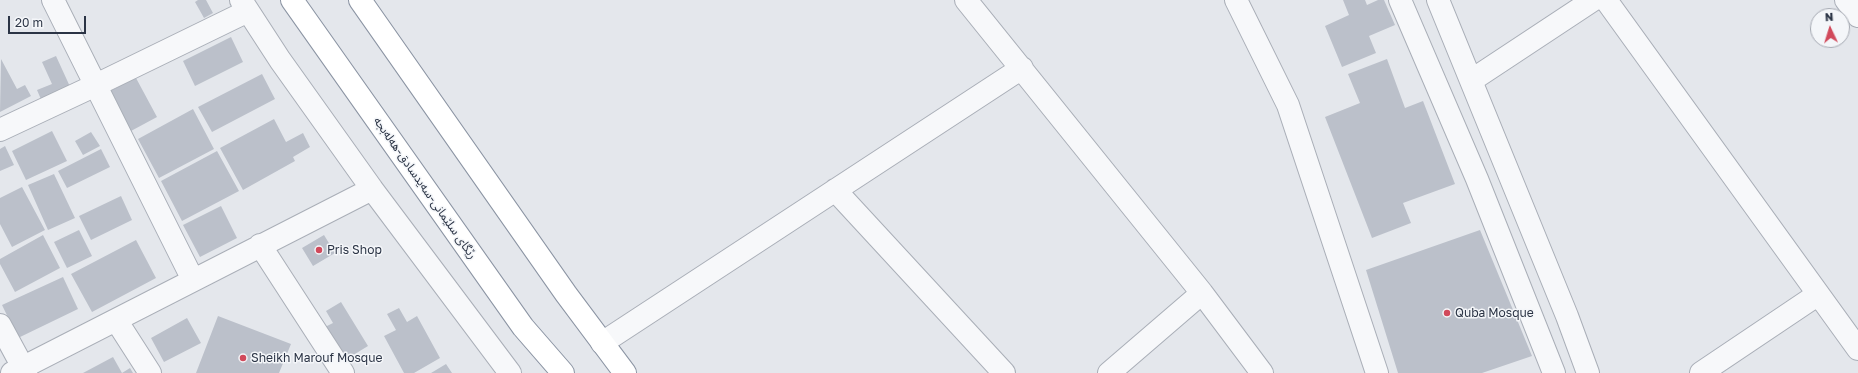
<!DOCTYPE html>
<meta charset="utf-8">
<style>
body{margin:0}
#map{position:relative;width:1858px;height:373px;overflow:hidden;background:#e4e7ec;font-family:"Golos Text",sans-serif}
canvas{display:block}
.north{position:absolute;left:1810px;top:8px;width:40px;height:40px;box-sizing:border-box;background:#f4f6f9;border:1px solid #a4a8b1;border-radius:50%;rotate:356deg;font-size:11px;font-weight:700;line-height:16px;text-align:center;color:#2b3445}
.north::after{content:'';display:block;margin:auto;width:14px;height:18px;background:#d1495b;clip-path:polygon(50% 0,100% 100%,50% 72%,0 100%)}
.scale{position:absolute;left:8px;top:16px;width:78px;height:18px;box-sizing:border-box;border:2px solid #2b3445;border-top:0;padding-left:5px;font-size:12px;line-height:14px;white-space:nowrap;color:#2b3445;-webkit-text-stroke:3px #f4f6f9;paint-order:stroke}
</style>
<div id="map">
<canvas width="1858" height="373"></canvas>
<div class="north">N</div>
<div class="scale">20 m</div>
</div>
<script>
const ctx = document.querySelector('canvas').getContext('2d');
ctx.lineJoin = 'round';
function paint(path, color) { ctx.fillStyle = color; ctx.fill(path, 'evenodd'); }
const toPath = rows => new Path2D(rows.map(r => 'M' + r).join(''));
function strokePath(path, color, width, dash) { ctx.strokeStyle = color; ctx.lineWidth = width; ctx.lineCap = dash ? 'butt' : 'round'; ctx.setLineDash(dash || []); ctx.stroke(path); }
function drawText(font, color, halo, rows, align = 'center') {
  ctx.font = font + ' "Golos Text","Noto Sans Arabic",sans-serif'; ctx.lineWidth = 3; ctx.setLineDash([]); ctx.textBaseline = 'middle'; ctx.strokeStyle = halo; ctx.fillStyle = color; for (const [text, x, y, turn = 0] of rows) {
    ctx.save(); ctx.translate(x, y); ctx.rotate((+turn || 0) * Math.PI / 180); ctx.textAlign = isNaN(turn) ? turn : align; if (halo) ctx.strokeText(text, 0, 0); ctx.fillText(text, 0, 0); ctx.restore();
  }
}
const building = toPath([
 [198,0,206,0,213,13,204,18,195,2],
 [1343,0,1365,0,1367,5,1378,0,1384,0,1395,25,1369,36,1376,53,1342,67,1325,26,1349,15],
 [231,37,243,62,195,86,183,61],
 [56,56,72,91,43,104,37,90,52,84,42,62],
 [1,59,17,89,25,85,31,96,0,112],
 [1387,59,1405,108,1423,101,1455,184,1403,203,1411,223,1372,238,1325,117,1360,103,1348,74],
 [262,74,275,99,212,132,198,107],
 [136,78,157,117,131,131,110,91],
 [193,109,214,149,159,178,138,139],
 [274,119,286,142,303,133,310,147,293,157,295,161,243,190,220,148],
 [52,131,67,161,26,180,12,151],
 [91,132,100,146,83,155,75,141],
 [5,146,14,165,0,171,0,149],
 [101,149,110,167,67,188,58,171],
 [217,151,239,191,182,221,161,181],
 [54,174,75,218,48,230,28,185],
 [22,187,45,230,12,247,0,224,0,198],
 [121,196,132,220,91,240,79,216],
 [221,206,237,238,200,257,183,225],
 [79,230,92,256,67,268,54,242],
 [1480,230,1532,356,1482,373,1398,373,1366,270],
 [43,235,60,268,15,292,0,264,0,259],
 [324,235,335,253,313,266,302,248],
 [136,240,156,278,92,312,71,274],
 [63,277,78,309,18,338,2,305],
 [341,302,368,346,345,360,325,327,333,323,326,311],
 [399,308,407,322,417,316,440,358,414,373,404,373,384,336,396,330,387,314],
 [218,316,291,344,279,373,196,373],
 [187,318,201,343,164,362,151,338],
 [113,357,122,373,130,368,133,373,83,373],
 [446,364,452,373,431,373]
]);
const minor = toPath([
 [53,0,193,280],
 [241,0,280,60,372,189,510,373],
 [966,0,1202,293,1262,373],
 [1236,0,1288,105,1377,373],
 [1400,0,1477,179,1554,373],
 [1438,0,1567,316,1588,373],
 [1606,0,1858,349],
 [1846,0,1858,16],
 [1472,80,1593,0],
 [0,130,96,85,248,11],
 [835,190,1004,373],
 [260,245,343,373],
 [116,320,150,373],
 [0,325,26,373],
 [602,343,1022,68],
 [12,373,372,189],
 [1109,373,1202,293],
 [1701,373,1817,295]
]);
const highway = toPath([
 [292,0,523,327,563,373],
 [360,0,566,294,625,373]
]);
const markers = [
 [319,250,4,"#d1495b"],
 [1447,313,4,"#d1495b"],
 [243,358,4,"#d1495b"]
];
const streetNames = [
 ["رێگای سلێمانی-سەیدسادق-هەلەبجە",425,188,55]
];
const poiNames = [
 ["Pris Shop",327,250],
 ["Quba Mosque",1455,313],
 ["Sheikh Marouf Mosque",251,358]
];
paint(building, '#bbc0ca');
strokePath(minor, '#a9aeb7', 24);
strokePath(highway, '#8b94a3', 24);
strokePath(minor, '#f7f8fa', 22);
strokePath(highway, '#fff', 22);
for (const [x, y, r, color] of markers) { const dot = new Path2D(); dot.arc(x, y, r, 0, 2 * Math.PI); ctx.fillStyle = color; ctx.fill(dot); strokePath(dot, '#f4f6f9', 1.5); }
drawText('12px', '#2b3445', '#f4f6f9', streetNames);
drawText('12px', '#2b3445', '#f4f6f9', poiNames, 'left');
</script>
